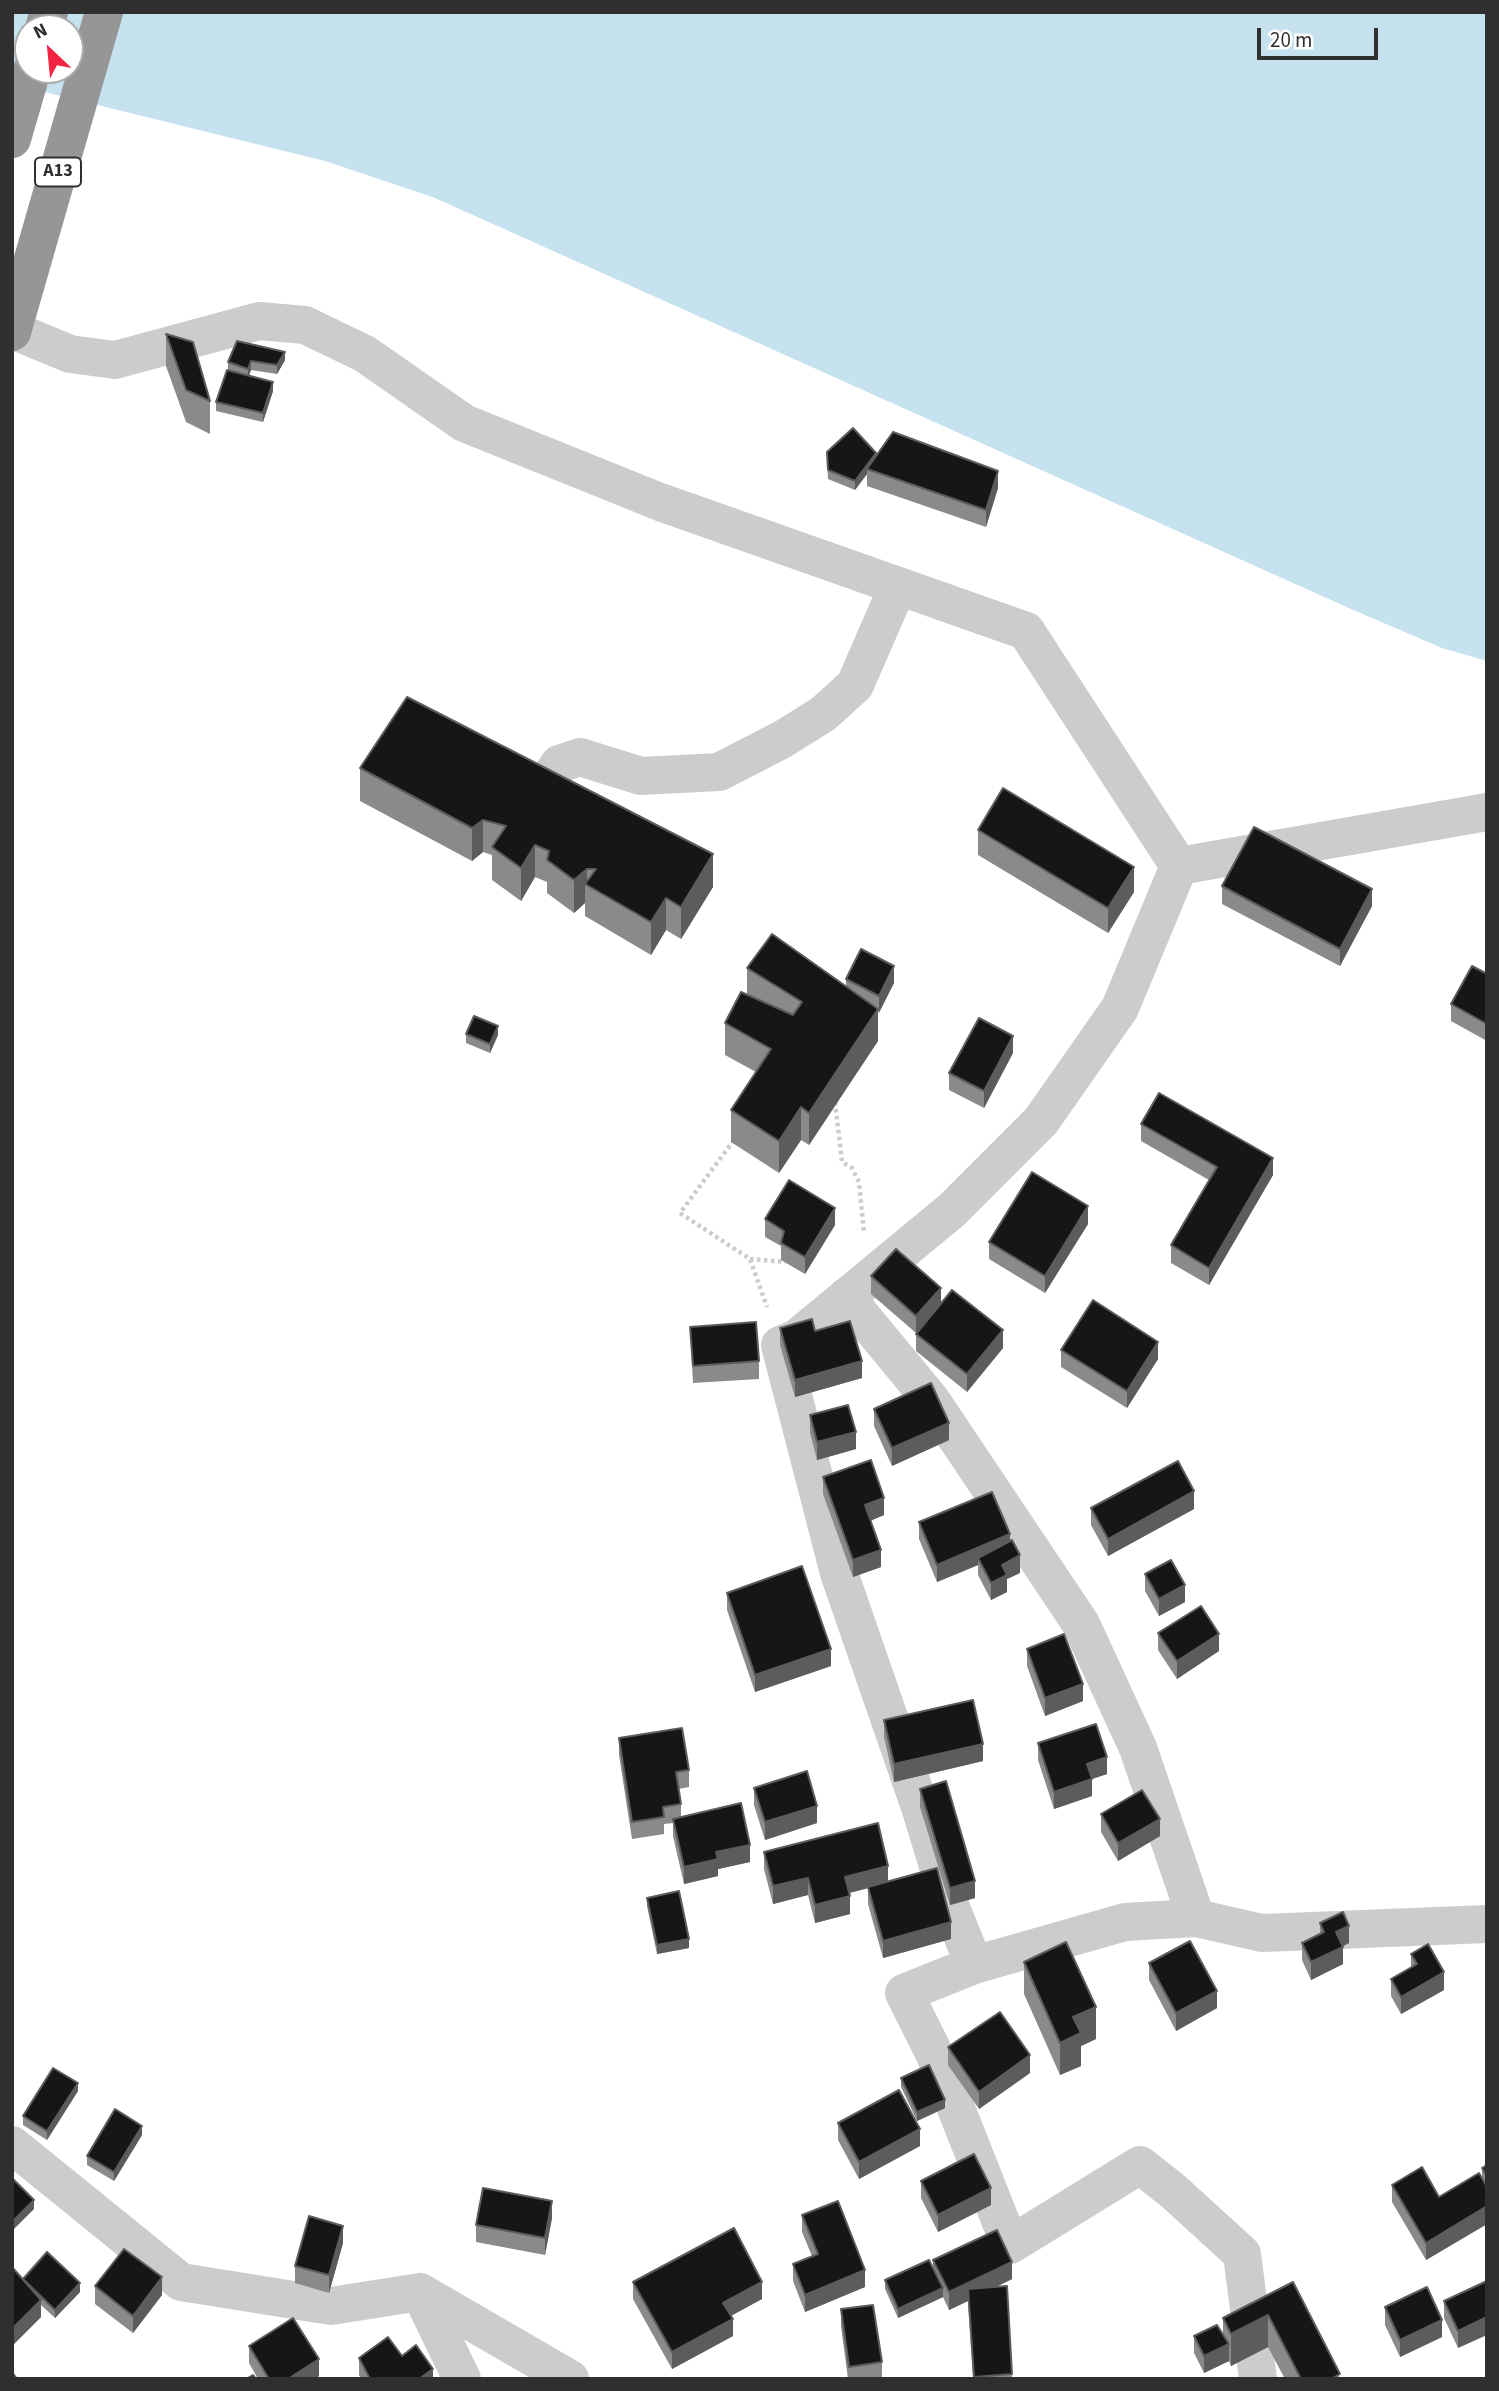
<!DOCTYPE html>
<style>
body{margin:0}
#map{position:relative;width:1499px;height:2391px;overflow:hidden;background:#fff;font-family:"Source Sans 3",sans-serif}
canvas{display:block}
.frame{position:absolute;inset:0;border:14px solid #2f2f2f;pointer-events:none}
.north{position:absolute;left:14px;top:14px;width:70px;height:70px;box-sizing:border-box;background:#fff;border:2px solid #acacac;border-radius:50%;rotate:334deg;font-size:19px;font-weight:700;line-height:28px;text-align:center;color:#2f2f2f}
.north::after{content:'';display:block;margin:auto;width:24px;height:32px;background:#f32443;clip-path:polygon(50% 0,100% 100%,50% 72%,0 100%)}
.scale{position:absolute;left:1257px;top:28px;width:121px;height:32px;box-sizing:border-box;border:4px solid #2f2f2f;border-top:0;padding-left:9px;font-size:21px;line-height:24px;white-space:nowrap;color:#2f2f2f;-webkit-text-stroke:5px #fff;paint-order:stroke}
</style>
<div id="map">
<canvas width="1499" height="2391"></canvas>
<div class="frame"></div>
<div class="north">N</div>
<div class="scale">20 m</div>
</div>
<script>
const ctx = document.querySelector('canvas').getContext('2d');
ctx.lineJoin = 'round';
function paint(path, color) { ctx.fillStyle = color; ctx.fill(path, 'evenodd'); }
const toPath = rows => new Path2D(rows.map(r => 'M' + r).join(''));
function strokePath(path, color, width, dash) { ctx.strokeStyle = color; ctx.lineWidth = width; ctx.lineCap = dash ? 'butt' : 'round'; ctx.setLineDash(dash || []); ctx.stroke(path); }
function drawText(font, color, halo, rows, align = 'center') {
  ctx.font = font + ' "Source Sans 3",sans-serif'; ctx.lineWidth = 7; ctx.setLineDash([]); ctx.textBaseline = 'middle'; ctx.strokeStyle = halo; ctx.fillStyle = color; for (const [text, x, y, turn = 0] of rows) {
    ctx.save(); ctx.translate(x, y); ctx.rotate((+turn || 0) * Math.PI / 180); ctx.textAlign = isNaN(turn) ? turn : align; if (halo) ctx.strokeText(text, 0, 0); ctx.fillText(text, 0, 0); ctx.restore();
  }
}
const water = toPath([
 [12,12,1487,12,1487,661,1442,648,1351,609,435,198,325,161,12,84],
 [28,28,70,28,70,70,28,70]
]);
const path = toPath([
 [835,1102,842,1162,852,1168,859,1182,864,1233],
 [734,1140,680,1213,750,1259,767,1307],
 [750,1259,786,1262]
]);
const minor = toPath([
 [12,330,70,354,115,360,259,321,305,325,365,354,464,423,660,502,1026,631,1179,866,1487,812],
 [545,785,559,764,580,757,641,776,719,772,783,739,823,714,855,685,898,586],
 [846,1297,931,1400,1081,1624,1138,1748,1196,1918],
 [974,1965,950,1905,920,1807,839,1573,780,1345,797,1338,952,1210,1041,1121,1120,1008,1179,866],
 [12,2145,181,2282,331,2306,420,2292,462,2379],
 [420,2292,570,2379],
 [1258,2379,1242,2254,1173,2191,1140,2165,1010,2245,935,2055,904,1993,974,1965,1125,1922,1196,1918,1262,1933,1487,1924]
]);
const highway = toPath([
 [44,28,49,12],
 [12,139,32,70],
 [12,332,104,12]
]);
const wall = toPath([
 [166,334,210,401,210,434,186,422,166,366],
 [285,360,277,374,251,370,249,376,273,391,263,422,216,411,216,402,228,371,228,362],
 [827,452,876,456,998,488,986,527,867,486,867,474,855,490,828,479],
 [360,768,713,887,681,939,666,930,651,955,585,916,585,903,574,913,547,893,547,882,535,877,521,901,492,880,492,855,483,852,472,861,360,801],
 [978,830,1134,892,1108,933,978,855],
 [1222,886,1372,906,1340,966,1222,904],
 [747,968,846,986,846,979,894,983,878,1013,878,1041,809,1145,801,1140,779,1173,731,1142,731,1110,756,1072,725,1055,725,1023,747,995],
 [1487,974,1487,1041,1451,1021,1451,1004],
 [466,1034,498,1035,490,1053,466,1043],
 [1013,1053,984,1108,949,1090,949,1073],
 [1141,1124,1273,1175,1209,1285,1171,1263,1171,1245,1209,1180,1141,1141],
 [765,1219,835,1225,805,1274,781,1260,781,1246,765,1237],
 [1088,1224,1045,1293,989,1259,989,1242],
 [871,1276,941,1303,1003,1348,967,1392,916,1351,916,1333,871,1294],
 [690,1327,759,1361,759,1379,693,1383],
 [780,1328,815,1331,862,1378,795,1397,780,1345],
 [1061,1350,1158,1359,1127,1408,1061,1367],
 [874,1409,949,1440,892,1466,874,1426],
 [810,1415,856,1449,817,1460,810,1433],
 [823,1477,884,1515,870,1521,881,1567,853,1577,823,1494],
 [1091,1508,1194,1509,1108,1556,1091,1525],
 [919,1522,1010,1541,1020,1573,1007,1579,1007,1592,991,1600,978,1575,978,1565,937,1582,919,1539],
 [1145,1574,1185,1602,1159,1616,1145,1591],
 [727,1593,831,1666,755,1692,727,1610],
 [1158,1633,1219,1651,1177,1679,1158,1650],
 [1027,1649,1083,1701,1045,1716,1027,1666],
 [884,1720,983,1761,894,1782,884,1737],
 [619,1738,689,1770,689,1787,678,1789,681,1804,681,1817,750,1862,718,1869,718,1876,684,1884,673,1836,673,1823,664,1824,664,1834,632,1839,619,1755],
 [1038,1743,1107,1774,1092,1779,1092,1796,1054,1809,1038,1760],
 [754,1788,817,1823,765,1840,754,1805],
 [920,1789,975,1898,950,1905,920,1807],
 [1101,1814,1160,1836,1118,1861,1101,1832],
 [764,1852,888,1881,951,1939,883,1958,868,1904,868,1888,849,1893,850,1914,815,1923,808,1895,773,1904,764,1869],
 [647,1898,689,1948,657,1954,647,1906],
 [1320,1923,1349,1943,1343,1946,1343,1964,1311,1980,1302,1960,1302,1943,1320,1934],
 [1411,1954,1444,1990,1401,2014,1391,1996,1391,1979,1411,1967],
 [1024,1962,1096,2039,1081,2046,1081,2066,1060,2075,1024,1994],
 [1149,1963,1217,2008,1176,2031,1149,1980],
 [948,2047,1030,2073,979,2109,948,2065],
 [901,2078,945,2108,917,2121,901,2087],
 [78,2091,47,2140,23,2125,23,2116],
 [838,2123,920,2146,859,2179,838,2140],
 [142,2135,114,2181,87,2165,87,2156],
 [1487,2165,1487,2224,1426,2260,1392,2202,1392,2185,1439,2197,1482,2179,1482,2168],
 [921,2181,991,2205,938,2232,921,2198],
 [802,2215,865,2287,805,2312,793,2281,793,2264,812,2256,802,2232],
 [552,2218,545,2255,476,2242,476,2225],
 [343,2243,329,2293,295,2283,295,2266],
 [933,2260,1012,2279,996,2287,1007,2286,1012,2379,973,2379,968,2301,949,2310,943,2297,898,2318,885,2289,885,2280,933,2267],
 [12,2267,23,2279,80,2292,55,2318,41,2305,41,2317,12,2346],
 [1487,2281,1458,2348,1444,2318,1444,2301],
 [633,2282,762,2299,731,2316,733,2336,672,2369,633,2299],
 [1293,2282,1340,2379,1285,2379,1268,2347,1231,2366,1229,2361,1204,2373,1194,2353,1194,2336,1223,2334,1223,2318],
 [95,2286,162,2295,133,2333,95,2304],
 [1385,2307,1442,2337,1400,2357,1385,2325],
 [841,2309,882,2362,882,2379,848,2379,841,2326],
 [249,2346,319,2376,315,2379,258,2379,249,2363],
 [402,2356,433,2379,361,2379,359,2375,359,2358]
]);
const shadedWall = toPath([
 [285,352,285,360,277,374,277,365],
 [251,361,251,370,248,378,248,369],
 [273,382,273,391,263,422,263,413],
 [876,453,876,462,867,469,867,474,855,490,855,481],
 [998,471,998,488,986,527,986,510],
 [483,820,483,852,472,861,472,828],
 [535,845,535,877,521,901,521,868],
 [713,854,713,887,681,939,681,907],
 [1134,867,1134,892,1108,933,1108,908],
 [587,869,587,885,585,884,585,903,574,913,574,880],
 [1372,889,1372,906,1340,966,1340,949],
 [666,898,666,930,651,955,651,922],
 [894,966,894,983,879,1013,879,996],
 [878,1009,878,1041,809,1145,809,1113],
 [498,1026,498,1035,490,1053,490,1044],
 [1013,1036,1013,1053,984,1108,984,1091],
 [801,1107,801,1140,779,1173,779,1141],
 [1273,1158,1273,1175,1209,1285,1209,1268],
 [1088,1206,1088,1224,1045,1293,1045,1276],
 [835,1208,835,1225,805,1274,805,1257],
 [941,1288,941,1306,916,1333,916,1316],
 [1003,1330,1003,1348,967,1392,967,1374],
 [1158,1342,1158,1359,1127,1408,1127,1391],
 [862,1361,862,1378,795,1397,795,1380],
 [949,1423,949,1440,892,1466,892,1448],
 [856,1432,856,1449,817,1460,817,1442],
 [1194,1491,1194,1509,1108,1556,1108,1539],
 [884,1498,884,1515,865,1523,865,1505],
 [1010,1534,1010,1551,978,1558,978,1565,937,1582,937,1565],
 [881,1550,881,1567,853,1577,853,1560],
 [1020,1555,1020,1573,1007,1579,1007,1592,991,1600,991,1583,1002,1565],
 [1185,1585,1185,1602,1159,1616,1159,1599],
 [1219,1634,1219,1651,1177,1679,1177,1661],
 [831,1649,831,1666,755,1692,755,1675],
 [1083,1684,1083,1701,1045,1716,1045,1698],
 [983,1744,983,1761,894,1782,894,1764],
 [1107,1757,1107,1774,1092,1779,1092,1796,1054,1809,1054,1792,1087,1764],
 [817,1806,817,1823,765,1840,765,1822],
 [1160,1819,1160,1836,1118,1861,1118,1843],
 [750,1845,750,1862,718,1869,718,1876,684,1884,684,1867,716,1852],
 [888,1866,888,1883,845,1894,845,1877],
 [808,1878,808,1895,773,1904,773,1886],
 [975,1881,975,1898,950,1905,950,1888],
 [850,1896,850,1914,815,1923,815,1905],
 [951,1922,951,1939,883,1958,883,1941],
 [1349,1926,1349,1943,1336,1950,1336,1932],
 [689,1939,689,1948,657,1954,657,1945],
 [1343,1947,1343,1964,1311,1980,1311,1962],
 [1444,1972,1444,1990,1401,2014,1401,1997],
 [1217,1991,1217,2008,1176,2031,1176,2013],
 [1096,2007,1096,2039,1081,2046,1081,2066,1060,2075,1060,2043,1073,2017],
 [1030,2055,1030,2073,979,2109,979,2092],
 [78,2083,78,2091,47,2140,47,2131],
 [945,2100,945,2108,917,2121,917,2112],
 [142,2126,142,2135,114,2181,114,2172],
 [920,2129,920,2146,859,2179,859,2162],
 [991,2188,991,2205,938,2232,938,2215],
 [34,2200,34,2209,14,2229,14,2220],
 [552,2201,552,2218,545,2255,545,2238],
 [1487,2206,1487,2224,1426,2260,1426,2243],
 [343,2226,343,2243,329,2293,329,2275],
 [1012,2262,1012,2279,969,2300,968,2289,968,2301,949,2310,949,2292],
 [865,2270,865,2287,805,2312,805,2295],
 [162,2277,162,2295,133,2333,133,2316],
 [762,2282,762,2299,723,2320,723,2303],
 [80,2283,80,2292,55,2318,55,2310],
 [943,2288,943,2297,898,2318,898,2309],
 [41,2300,41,2317,12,2346,12,2329],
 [1268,2315,1268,2347,1231,2366,1231,2334],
 [1487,2317,1487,2335,1458,2348,1458,2331],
 [733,2319,733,2336,672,2369,672,2352],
 [1442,2320,1442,2337,1400,2357,1400,2340],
 [1229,2344,1229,2361,1204,2373,1204,2356],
 [319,2359,319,2376,315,2379,288,2379],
 [433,2369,433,2379,419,2379]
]);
const building = toPath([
 [166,334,193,342,210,401,186,390,166,334],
 [237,341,285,352,277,365,251,361,248,369,228,362,237,341],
 [227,370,273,382,263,413,216,402,227,370],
 [853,428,876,453,855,481,828,470,827,452,853,428],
 [893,432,998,471,986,510,867,469,893,432],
 [407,697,713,854,681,907,666,898,651,922,585,884,596,869,587,869,574,880,547,860,549,851,535,845,521,868,492,847,506,826,483,820,472,828,360,768,407,697],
 [1003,788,1134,867,1108,908,978,830,1003,788],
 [1254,827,1372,889,1340,949,1222,886,1254,827],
 [772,934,878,1009,809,1113,801,1107,779,1141,731,1110,771,1049,725,1023,741,992,793,1015,802,1002,747,968,772,934],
 [861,949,894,966,879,996,846,979,861,949],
 [1472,966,1487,974,1487,1024,1451,1004,1472,966],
 [474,1016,498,1026,490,1044,466,1034,474,1016],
 [979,1018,1013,1036,984,1091,949,1073,979,1018],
 [1159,1093,1273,1158,1209,1268,1171,1245,1217,1167,1141,1124,1159,1093],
 [1032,1172,1088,1206,1045,1276,989,1242,1032,1172],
 [789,1180,835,1208,805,1257,781,1243,784,1231,765,1219,789,1180],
 [896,1249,941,1288,916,1316,871,1276,896,1249],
 [952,1290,1003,1330,967,1374,916,1334,952,1290],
 [1093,1300,1158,1342,1127,1391,1061,1350,1093,1300],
 [812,1319,815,1331,850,1321,862,1361,795,1380,780,1328,812,1319],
 [756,1322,759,1361,693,1366,690,1327,756,1322],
 [931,1383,949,1423,892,1448,874,1409,931,1383],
 [848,1405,856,1432,817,1442,810,1415,848,1405],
 [871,1460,884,1498,865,1505,881,1550,853,1560,823,1477,871,1460],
 [1178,1461,1194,1491,1108,1539,1091,1508,1178,1461],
 [992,1492,1010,1534,937,1565,919,1522,992,1492],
 [1012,1540,1020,1555,1002,1565,1007,1575,991,1583,978,1558,1012,1540],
 [1171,1560,1185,1585,1159,1599,1145,1574,1171,1560],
 [802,1566,831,1649,755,1675,727,1593,802,1566],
 [1201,1606,1219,1634,1177,1661,1158,1633,1201,1606],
 [1064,1634,1083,1684,1045,1698,1027,1649,1064,1634],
 [973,1700,983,1744,894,1764,884,1720,973,1700],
 [1096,1724,1107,1757,1087,1764,1092,1779,1054,1792,1038,1743,1096,1724],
 [682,1728,689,1770,676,1772,681,1804,663,1807,664,1817,632,1822,619,1738,682,1728],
 [807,1771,817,1806,765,1822,754,1788,807,1771],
 [946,1781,975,1881,950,1888,920,1789,946,1781],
 [1142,1790,1160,1819,1118,1843,1101,1814,1142,1790],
 [741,1803,750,1845,716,1852,718,1859,684,1867,673,1819,741,1803],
 [878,1823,888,1866,845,1877,850,1896,815,1905,808,1878,773,1886,764,1852,878,1823],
 [937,1868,951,1922,883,1941,868,1887,937,1868],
 [679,1891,689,1939,657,1945,647,1898,679,1891],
 [1343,1912,1349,1926,1336,1932,1343,1947,1311,1962,1302,1943,1324,1932,1320,1923,1343,1912],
 [1190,1941,1217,1991,1176,2013,1149,1963,1190,1941],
 [1066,1942,1096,2007,1073,2017,1081,2033,1060,2043,1024,1962,1066,1942],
 [1428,1944,1444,1972,1401,1997,1391,1979,1417,1964,1411,1954,1428,1944],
 [1000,2012,1030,2055,979,2092,948,2047,1000,2012],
 [929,2065,945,2100,917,2112,901,2078,929,2065],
 [53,2068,78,2083,47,2131,23,2116,53,2068],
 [899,2090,920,2129,859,2162,838,2123,899,2090],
 [115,2109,142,2126,114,2172,87,2156,115,2109],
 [974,2154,991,2188,938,2215,921,2181,974,2154],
 [1487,2165,1487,2176,1482,2168,1487,2165],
 [1422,2167,1439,2197,1479,2173,1487,2187,1487,2206,1426,2243,1392,2185,1422,2167],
 [12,2178,34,2200,14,2220,12,2219,12,2178],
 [483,2188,552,2201,545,2238,476,2225,483,2188],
 [838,2201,865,2270,805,2295,793,2264,818,2254,802,2215,838,2201],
 [309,2216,343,2226,329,2275,295,2266,309,2216],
 [734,2228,762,2282,723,2303,733,2319,672,2352,633,2282,734,2228],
 [997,2230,1012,2262,949,2292,933,2260,997,2230],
 [124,2249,162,2277,133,2316,95,2286,124,2249],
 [47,2252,80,2283,55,2310,23,2279,47,2252],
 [929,2260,943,2288,898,2309,885,2280,929,2260],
 [12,2267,41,2300,12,2329,12,2267],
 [1487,2281,1487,2317,1458,2331,1444,2301,1487,2281],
 [1293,2282,1340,2374,1331,2379,1301,2379,1268,2315,1231,2334,1223,2318,1293,2282],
 [1007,2286,1012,2374,974,2377,968,2289,1007,2286],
 [1427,2287,1442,2320,1400,2340,1385,2307,1427,2287],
 [873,2305,882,2362,849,2367,841,2309,873,2305],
 [293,2318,319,2359,288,2379,269,2379,249,2346,293,2318],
 [1217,2325,1229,2344,1204,2356,1194,2336,1217,2325],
 [388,2337,402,2356,416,2345,433,2369,419,2379,370,2379,359,2358,388,2337],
 [12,2372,17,2379,12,2379,12,2372],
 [253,2375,256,2379,246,2379,253,2375]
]);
const shields = [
 [58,172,46]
];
const shieldNames = [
 ["A13",58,172]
];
paint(water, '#c7e2ef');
strokePath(path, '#ccc', 4.5, [3.5, 3.5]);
strokePath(minor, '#ccc', 38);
strokePath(highway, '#969696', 38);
paint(wall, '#8a8a8a');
paint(shadedWall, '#5c5c5c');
paint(building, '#161616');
strokePath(building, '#5c5c5c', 2);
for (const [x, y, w] of shields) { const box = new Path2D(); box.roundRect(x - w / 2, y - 14.5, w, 29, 5); ctx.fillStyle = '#fff'; ctx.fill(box); strokePath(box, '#2f2f2f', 2); }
drawText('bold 18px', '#2f2f2f', null, shieldNames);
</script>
